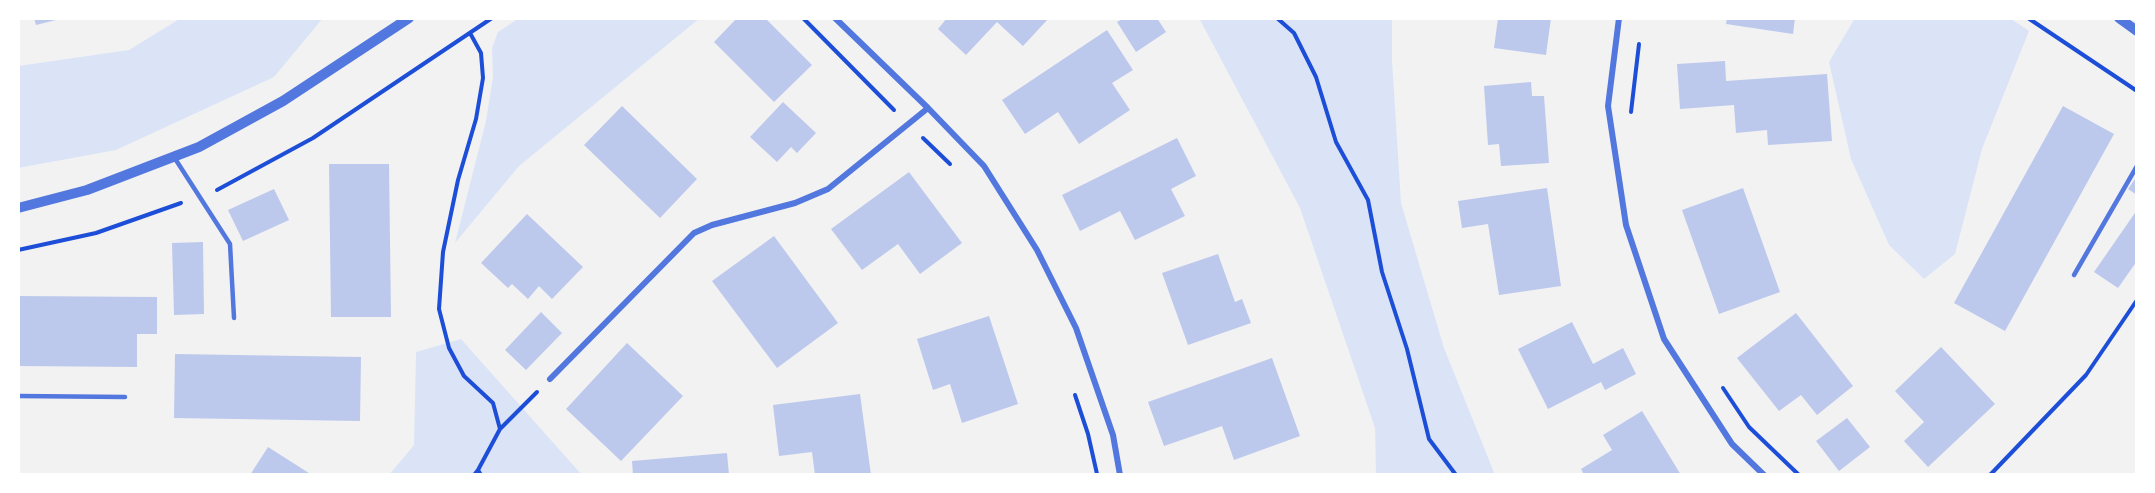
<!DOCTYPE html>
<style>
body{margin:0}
#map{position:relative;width:2155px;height:493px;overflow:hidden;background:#f2f2f2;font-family:"Titillium Web",sans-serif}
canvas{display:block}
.frame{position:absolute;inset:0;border:20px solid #fff;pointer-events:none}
</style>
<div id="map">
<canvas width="2155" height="493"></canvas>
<div class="frame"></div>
</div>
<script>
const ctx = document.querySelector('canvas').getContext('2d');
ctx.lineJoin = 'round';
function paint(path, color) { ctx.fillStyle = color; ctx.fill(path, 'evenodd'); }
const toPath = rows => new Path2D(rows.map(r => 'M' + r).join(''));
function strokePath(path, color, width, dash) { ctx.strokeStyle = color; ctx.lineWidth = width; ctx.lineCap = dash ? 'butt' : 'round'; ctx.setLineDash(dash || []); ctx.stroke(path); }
const green = toPath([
 [181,18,323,18,274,77,116,150,18,168,18,66,129,50],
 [519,18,700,18,519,166,455,243,486,121,493,77,492,48,498,32],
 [1199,18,1392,18,1392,60,1401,203,1444,348,1495,475,1376,475,1375,428,1300,208],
 [1855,18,2010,18,2029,31,1982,149,1955,254,1924,279,1889,245,1851,159,1829,62],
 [461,339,582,475,389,475,414,445,416,352]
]);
const building = toPath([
 [34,18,59,18,60,19,36,25],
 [737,18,765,18,812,65,774,102,714,42],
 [947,18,1049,18,1023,46,997,22,966,55,938,29],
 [1124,18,1157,18,1166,32,1136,52,1117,22],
 [1498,18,1551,18,1546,55,1494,48],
 [1727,18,1795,18,1793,34,1726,24],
 [1107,30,1133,70,1112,83,1130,110,1079,144,1058,112,1025,134,1002,100],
 [1725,61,1726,81,1827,74,1832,141,1768,145,1767,130,1736,133,1734,105,1680,109,1677,64],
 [1531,82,1532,96,1544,96,1549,163,1501,166,1499,144,1488,145,1484,86],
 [783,102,816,133,797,153,791,147,777,162,750,137],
 [622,106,697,179,660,218,584,145],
 [2063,106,2114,134,2005,331,1954,303],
 [1177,138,1196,176,1171,189,1185,216,1135,240,1120,211,1080,231,1062,195],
 [329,164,389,164,391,317,331,317],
 [909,172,962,243,920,274,898,244,862,270,831,229],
 [2137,176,2137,195,2128,189],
 [1547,188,1561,286,1499,295,1488,224,1462,228,1458,201],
 [1743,188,1780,292,1719,314,1682,210],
 [274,189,289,220,243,241,228,210],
 [2137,210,2137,261,2118,288,2094,272],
 [527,214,583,267,552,299,539,286,528,299,512,284,508,288,481,263],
 [774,236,838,323,777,368,712,281],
 [203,242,204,314,174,315,172,243],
 [1218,254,1235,302,1242,299,1251,323,1188,345,1162,273],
 [18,296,157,297,157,334,137,334,137,367,18,366],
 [541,312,562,333,526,370,505,350],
 [1796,313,1853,386,1817,415,1801,395,1779,411,1737,358],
 [989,316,1018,404,962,423,950,384,933,390,917,339],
 [1572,322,1593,364,1623,348,1636,374,1605,390,1601,382,1548,409,1518,349],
 [627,343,683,396,621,461,566,409],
 [1941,347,1995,404,1928,467,1904,441,1924,422,1895,391],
 [175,354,361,357,360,421,174,418],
 [1272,358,1300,436,1234,460,1222,426,1164,446,1148,402],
 [860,394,871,475,815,475,812,452,779,456,773,405],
 [1642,411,1681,475,1584,475,1581,469,1612,450,1603,435],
 [1847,418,1870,447,1839,471,1816,441],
 [268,447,312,475,250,475],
 [727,453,729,475,633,475,632,461]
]);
const path = toPath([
 [803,18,894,110],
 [1277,18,1294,33,1316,77,1336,142,1368,200,1382,272,1407,349,1429,439,1456,475],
 [2028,18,2137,91],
 [470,33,481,53,483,78,476,119,458,180,443,252,439,309,449,348,464,376,493,403,500,429],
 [18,108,18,183],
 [1631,112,1639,44],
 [923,138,950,164],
 [217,190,313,138,492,18],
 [18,250,96,233,181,203],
 [1723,388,1749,427,1799,475],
 [1075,395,1088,434,1097,474],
 [478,470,500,429,537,392],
 [474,475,478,470,481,475],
 [1990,475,2086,375,2137,300]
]);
const service = toPath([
 [174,157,230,244,234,318],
 [2074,275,2137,166],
 [18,396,125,397]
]);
const minor = toPath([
 [835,18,928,108,984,166,1037,250,1076,328,1113,435,1120,475],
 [1619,18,1608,106,1626,225,1664,339,1732,444,1764,475],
 [550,379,694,233,712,225,795,203,828,189,928,108]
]);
const tertiary = toPath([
 [2119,18,2137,31],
 [18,208,87,190,199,147,283,101,409,18]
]);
paint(green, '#dbe4f7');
paint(building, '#bdc9ec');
strokePath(path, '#1d4ed8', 4);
strokePath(service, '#5277de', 4.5);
strokePath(minor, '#5277de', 6);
strokePath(tertiary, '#5277de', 10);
</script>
